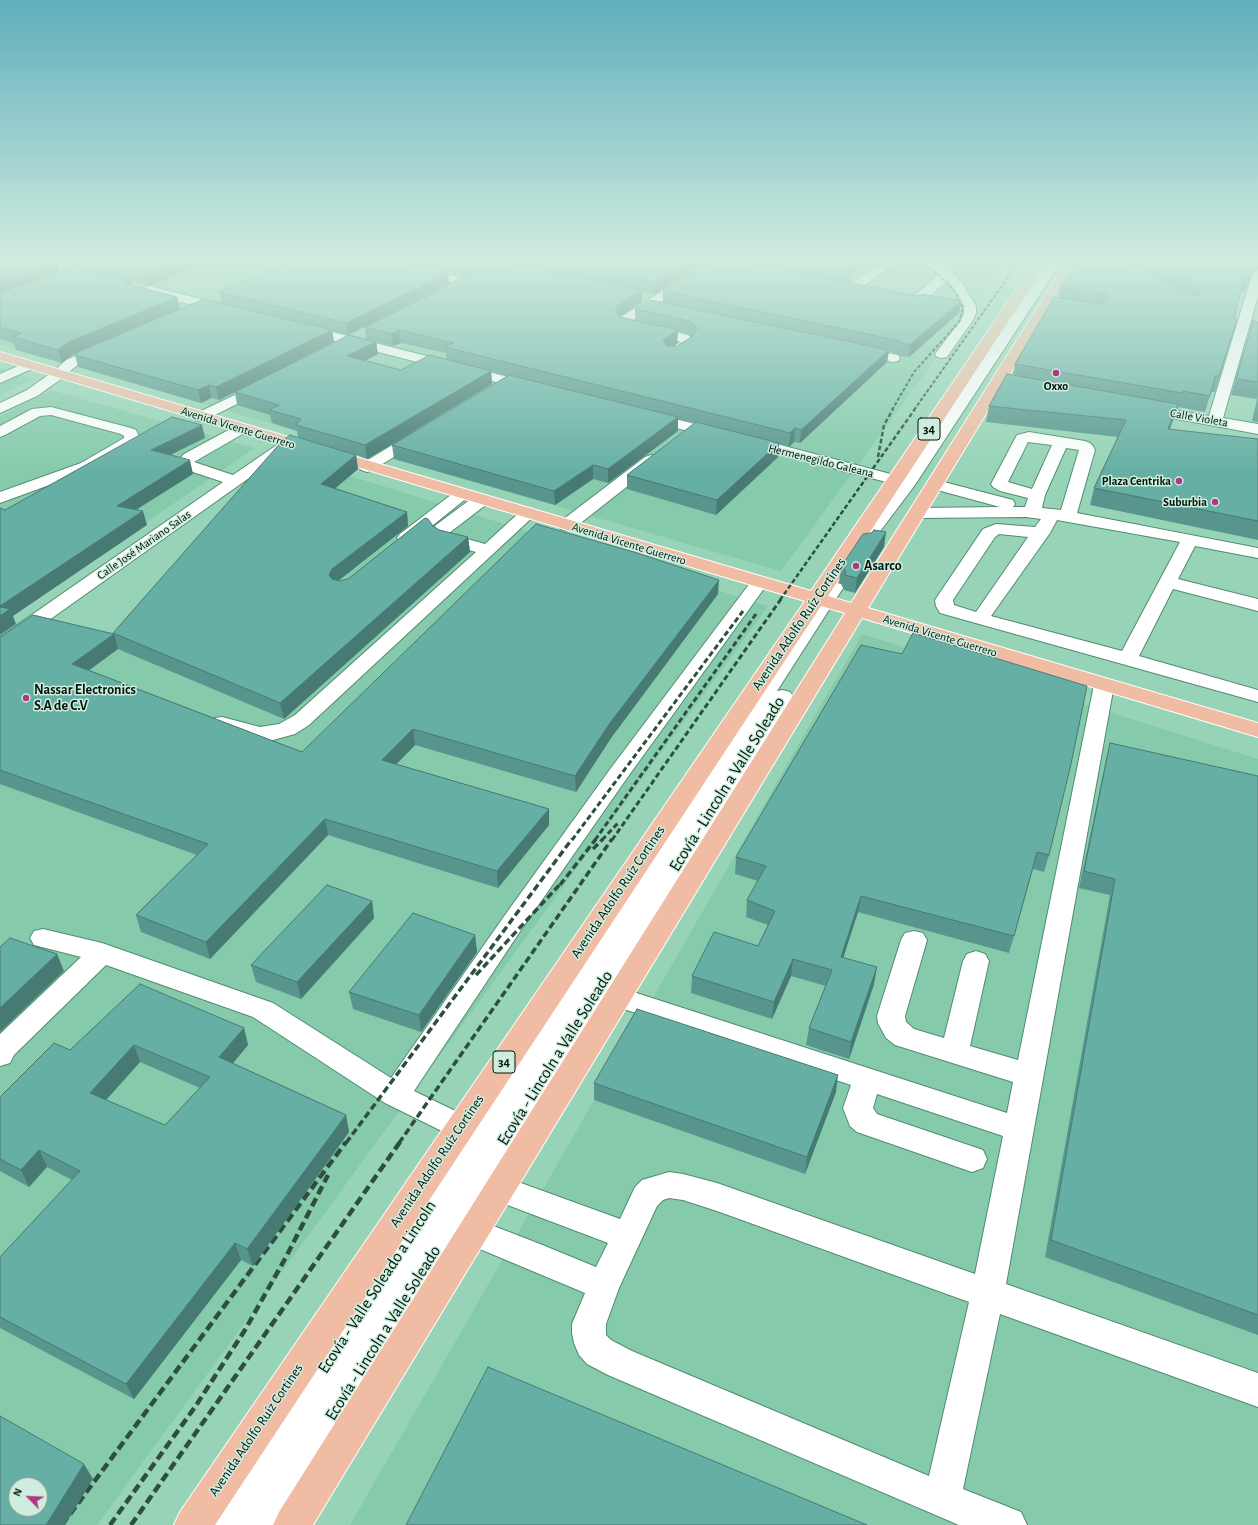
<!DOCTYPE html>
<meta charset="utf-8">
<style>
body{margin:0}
#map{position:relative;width:1258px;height:1525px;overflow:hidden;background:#97d4b7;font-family:"Alegreya Sans",sans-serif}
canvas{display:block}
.north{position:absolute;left:8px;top:1477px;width:40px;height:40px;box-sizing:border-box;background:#cfedde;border:1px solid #7c978a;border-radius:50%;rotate:294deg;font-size:11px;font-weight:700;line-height:16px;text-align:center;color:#00160c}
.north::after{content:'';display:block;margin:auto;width:14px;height:18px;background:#b03587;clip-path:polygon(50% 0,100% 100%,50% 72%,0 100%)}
</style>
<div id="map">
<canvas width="1258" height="1525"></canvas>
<div class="north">N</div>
</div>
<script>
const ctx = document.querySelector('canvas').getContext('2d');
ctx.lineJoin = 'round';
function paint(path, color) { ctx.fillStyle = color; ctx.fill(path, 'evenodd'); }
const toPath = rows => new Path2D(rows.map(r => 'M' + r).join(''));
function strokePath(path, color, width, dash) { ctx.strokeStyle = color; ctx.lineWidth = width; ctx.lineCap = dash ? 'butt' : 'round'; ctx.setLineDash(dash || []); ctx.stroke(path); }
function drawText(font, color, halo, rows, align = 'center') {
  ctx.font = font + ' "Alegreya Sans",sans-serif'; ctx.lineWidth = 3; ctx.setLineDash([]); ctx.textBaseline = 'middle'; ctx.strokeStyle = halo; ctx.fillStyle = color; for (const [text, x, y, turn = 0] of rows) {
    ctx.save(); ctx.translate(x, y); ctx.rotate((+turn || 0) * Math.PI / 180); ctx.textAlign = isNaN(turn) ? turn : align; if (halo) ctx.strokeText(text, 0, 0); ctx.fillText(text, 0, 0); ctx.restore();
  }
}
const built = toPath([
 [0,259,1008,259,781,571,0,345],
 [0,368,34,379,0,395],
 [51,390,255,448,0,622,0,416],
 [350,476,768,606,97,1525,0,1525,0,733],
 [16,1485,40,1485,40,1509,16,1509],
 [862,634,1258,759,1258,1525,350,1525]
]);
const minorTunnel = toPath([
 [834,588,856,553]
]);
const minor = toPath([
 [19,259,40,259,99,274,101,277,99,280,95,281,21,261,19,259],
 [355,259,378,259,460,277,464,278,466,284,464,287,440,299,436,298,434,295,436,292,453,283,361,263,355,259],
 [712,259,726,259,631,322,688,335,695,341,692,347,676,357,666,357,664,354,666,351,681,342,620,328,618,326,617,323,618,319,712,259],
 [887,259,901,259,855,292,847,292,845,289,847,286,887,259],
 [915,259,930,259,951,271,962,283,976,306,976,313,973,320,947,357,942,358,937,357,935,354,961,320,964,313,964,306,953,288,947,281,919,305,915,306,898,303,894,302,892,299,894,296,898,295,912,298,939,274,915,259],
 [1051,259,1063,259,915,485,869,546,863,547,857,546,854,542,899,484,890,483,745,445,742,442,745,439,750,437,902,477,903,479,1051,259],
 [1258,271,1258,296,1223,418,1258,424,1258,434,1140,412,1138,409,1140,406,1145,405,1209,416,1252,275,1254,272,1258,271],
 [149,286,229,306,231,309,229,312,225,313,145,293,143,290,145,287,149,286],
 [305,325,536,384,538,387,536,390,531,391,300,332,298,329,300,326,305,325],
 [103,344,108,345,110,348,108,351,76,366,64,377,37,396,0,413,0,403,27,390,54,371,66,360,103,344],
 [858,347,898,355,900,358,898,361,893,362,853,354,851,351,853,348,858,347],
 [29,361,34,362,36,365,34,368,0,383,0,374,29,361],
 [262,382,267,383,269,386,267,389,205,420,200,421,195,420,193,417,195,414,262,382],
 [51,407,131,428,136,430,140,438,135,445,93,469,0,503,0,492,81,463,124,438,124,436,121,434,51,415,40,416,5,435,0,437,0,426,32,409,51,407],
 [650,413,724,431,727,434,724,437,719,439,645,420,643,417,645,414,650,413],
 [241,424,246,426,249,429,246,432,194,462,233,475,284,440,289,438,294,440,297,443,294,446,7,650,0,652,0,637,223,482,181,468,176,463,184,454,236,426,241,424],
 [419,430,424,432,427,435,424,438,373,470,367,472,361,470,359,467,361,464,414,432,419,430],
 [1029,432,1085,441,1090,443,1093,446,1095,450,1077,513,1258,548,1258,558,1195,546,1178,579,1258,599,1258,611,1173,589,1139,656,1258,690,1258,702,940,613,936,606,935,600,983,529,996,524,1035,527,1041,519,1026,517,918,518,912,517,910,513,912,509,918,508,1000,507,930,488,928,485,930,482,936,480,1013,500,1015,504,1013,507,1025,507,1028,498,1000,491,993,487,991,484,1017,435,1029,432],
 [1028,442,1052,445,1032,489,1008,482,1028,442],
 [1066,448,1079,450,1061,510,1042,508,1045,495,1066,448],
 [1057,520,1180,542,1122,651,991,616,1050,533,1057,520],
 [999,534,1028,537,976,612,954,605,953,600,995,537,999,534],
 [651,455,657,457,659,460,657,463,573,529,567,530,561,529,558,525,561,521,645,457,651,455],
 [462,489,468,491,470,494,468,497,412,542,406,543,400,542,397,538,400,534,456,491,462,489],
 [481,495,487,496,489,500,487,504,449,533,453,535,485,544,522,510,528,509,534,510,536,514,309,725,295,734,273,740,259,741,215,728,211,723,215,718,222,717,260,727,279,724,295,715,476,552,441,543,436,540,431,533,436,525,475,496,481,495],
 [759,578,765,579,768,583,627,778,523,927,414,1091,472,1119,825,588,827,584,834,582,841,584,843,588,777,691,783,690,790,692,793,696,614,988,618,987,1007,1113,1013,1082,895,1045,886,1038,878,1023,877,1016,901,940,905,933,914,931,923,933,927,940,905,1016,906,1022,914,1029,944,1038,963,961,967,954,976,951,985,954,989,961,970,1046,1018,1060,1094,685,1097,681,1104,679,1111,681,1114,685,1006,1284,1258,1373,1258,1407,1000,1314,963,1489,1021,1512,1027,1525,959,1525,608,1375,587,1364,579,1355,574,1343,572,1333,572,1324,585,1293,463,1242,461,1238,284,1525,244,1525,245,1523,244,1525,203,1525,209,1512,458,1139,385,1103,253,1017,106,965,14,1055,10,1063,0,1066,0,1034,81,957,34,945,30,938,34,931,43,929,102,943,273,1003,391,1078,505,915,611,768,753,579,759,578],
 [606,1000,609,1004,851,1085,843,1108,850,1126,857,1132,972,1172,983,1168,987,1159,983,1150,877,1114,873,1108,877,1094,1003,1136,975,1274,717,1183,683,1174,669,1172,642,1180,635,1187,620,1219,499,1175,606,1000],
 [488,1194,489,1198,608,1243,596,1267,540,1244,473,1218,488,1194],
 [669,1198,683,1200,717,1211,969,1302,929,1476,632,1351,611,1340,606,1335,606,1324,619,1288,657,1206,663,1200,669,1198]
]);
const major = toPath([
 [1037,259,1049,259,828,596,851,603,1068,259,1080,259,868,608,1258,723,1258,737,862,618,313,1525,273,1525,279,1512,845,613,821,606,215,1525,174,1525,180,1512,805,601,0,360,0,352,811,591,1037,259]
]);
const railFar4 = toPath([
 [892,410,914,372,959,322,963,308,957,294,948,283,934,271,913,259],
 [914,410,1021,259]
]);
const railFar3 = toPath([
 [878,457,884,425,893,409],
 [780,600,915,409]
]);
const railFar2 = toPath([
 [572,840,743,611],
 [595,840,756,614],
 [602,840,618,823],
 [612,840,781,599]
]);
const railFar1 = toPath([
 [593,849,603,839],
 [560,885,596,839],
 [476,975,563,881],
 [346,1143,572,839],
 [399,1143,612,839]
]);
const rail = toPath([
 [62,1525,346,1142],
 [110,1525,195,1407,245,1330,286,1257,328,1175],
 [131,1525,400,1142]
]);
const wall = toPath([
 [0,259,218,259,149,286,131,281,132,285,180,309,222,303,219,292,295,259,483,259,490,261,515,263,515,259,709,259,655,294,642,292,642,302,619,317,620,317,635,321,635,309,663,302,663,291,734,259,869,259,845,281,916,296,961,301,959,313,909,357,900,356,898,354,889,351,887,362,800,443,794,442,789,447,779,444,778,457,716,515,627,489,627,475,695,423,678,419,678,431,608,483,593,479,555,505,394,459,392,445,508,376,491,371,492,384,367,459,356,455,358,469,335,488,407,512,408,526,338,581,340,581,348,579,433,526,439,530,468,537,470,552,284,719,118,649,89,670,302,752,718,594,611,738,576,792,415,745,396,764,549,809,549,825,498,888,328,835,210,959,141,932,136,915,197,855,0,784,0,637,114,634,298,438,297,431,272,423,270,415,237,405,235,392,219,400,211,398,201,403,78,367,75,355,78,352,72,355,62,363,16,350,14,343,0,339],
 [48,259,77,266,92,261,95,271,60,272],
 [448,272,456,274,462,276,438,291,365,327,366,339,263,378,334,342,332,331,348,335,429,295,449,283],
 [678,331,688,334,692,337,677,346,673,346,677,343],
 [376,342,393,346,401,343,446,353,446,359,401,370,365,361,378,354],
 [1078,259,1258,259,1253,271,1245,291,1241,291,1234,318,1233,334,1215,392,1211,392,1205,412,1178,407,1178,409,1176,409,1173,420,1170,429,1258,439,1258,540,1090,505,1094,488,1118,437,986,422,989,406,1013,375,1015,364,1058,298,1060,287],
 [1253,321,1258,322,1258,422,1252,421,1257,399,1231,395],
 [884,547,855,593,844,590,844,587,842,583,839,582,841,567],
 [861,645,1049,855,1044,872,1033,869,1009,953,858,912,843,958,874,984,849,1059,806,1045,809,1028,826,986,791,976,772,1019,691,993,692,976,758,946,768,925,746,917,747,900,758,881,735,874,736,857],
 [1110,743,1258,776,1258,1335,1045,1257,1110,895,1079,888,1106,760],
 [372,901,374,918,301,999,256,982,251,965],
 [475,935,477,952,421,1032,353,1009,349,992],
 [244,1028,248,1045,233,1063,346,1115,349,1132,253,1266,241,1260,134,1399,0,1328,0,1257,72,1180,47,1167,29,1187,0,1171,0,1097,70,1050],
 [140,1062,200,1088,165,1125,106,1100],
 [594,1083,836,1092,805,1174,594,1100]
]);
const shadedWall = toPath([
 [75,259,96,259,77,266],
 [186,259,218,259,149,286,147,274],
 [692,259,709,259,655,294,655,283],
 [858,259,869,259,844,282,845,271],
 [1256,259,1258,259,1258,270,1253,271,1245,291,1250,277],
 [57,262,60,273,0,295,0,282],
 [448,271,449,283,429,295,348,335,346,323],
 [131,280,134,292,124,283],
 [642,290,642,302,617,318,616,312,617,306],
 [177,297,180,309,72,355,62,363,58,350,69,342],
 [961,301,959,313,909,357,910,345],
 [332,330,334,342,219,400,216,387],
 [399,330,401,343,393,346,392,334],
 [678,330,677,343,663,353,663,340],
 [376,342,378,354,349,369,347,356],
 [889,350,887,362,800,443,801,430],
 [491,371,492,384,367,459,365,445],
 [209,385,211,398,201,403,198,390],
 [1178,404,1173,420,1163,446,1168,429],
 [678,417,678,431,608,483,608,469],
 [202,425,205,438,154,463,151,450],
 [795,428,794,442,789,447,790,433],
 [779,443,778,457,716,515,717,500],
 [356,455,358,469,324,498,321,484],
 [190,460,193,474,120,520,117,506],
 [593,465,593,479,555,505,554,491],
 [143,511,147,525,13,616,16,624,0,635,0,606],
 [407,512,408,526,334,584,329,575,332,569],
 [886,532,884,547,855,593,857,578],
 [468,537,470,552,284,719,280,703],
 [719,580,718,594,611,738,576,792,575,776,610,723],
 [114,634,118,649,77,679,72,664],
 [413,729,415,745,385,776,382,760],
 [549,809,549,825,498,888,497,871],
 [325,819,328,835,210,959,206,942],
 [861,896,858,912,838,974,841,957],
 [372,901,374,918,301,999,297,982],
 [475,935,477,952,421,1032,419,1015],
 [57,954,64,971,0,1032,0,1008],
 [793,959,791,976,772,1019,774,1002],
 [877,967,874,984,849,1059,851,1042],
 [244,1028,248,1045,224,1074,219,1057],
 [134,1045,140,1062,97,1110,90,1093],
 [838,1075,836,1092,805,1174,807,1157],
 [346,1115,349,1132,253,1266,247,1249],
 [39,1150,47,1167,29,1187,21,1170],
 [235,1243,241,1260,134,1399,126,1384],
 [84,1464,93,1479,65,1525,46,1525]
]);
const building = toPath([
 [0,259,47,259,57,262,0,282,0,259],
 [95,259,186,259,147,274,92,260,95,259],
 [295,259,389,259,448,271,428,283,346,323,219,292,295,259],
 [441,259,483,259,490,261,493,259,495,259,642,290,617,306,616,312,620,317,678,330,663,340,666,346,677,346,693,336,697,328,689,321,635,309,650,300,889,350,801,430,795,428,790,433,445,347,454,343,399,330,392,334,365,327,438,291,465,275,467,271,465,267,455,262,441,259],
 [545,259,692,259,655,283,545,259],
 [713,259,733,259,916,296,922,294,961,301,910,345,902,343,900,341,663,291,713,259],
 [789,259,858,259,845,271,789,259],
 [1078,259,1116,259,1124,260,1161,277,1189,295,1197,295,1200,291,1200,289,1170,268,1151,259,1256,259,1250,277,1245,276,1234,318,1237,319,1219,376,1215,376,1210,396,1183,391,1182,393,1015,364,1054,297,1100,304,1107,302,1108,298,1106,294,1060,287,1078,259],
 [75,266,131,280,124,283,177,297,69,342,58,350,13,337,22,333,0,328,0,293,75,266],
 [204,299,332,330,216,387,209,385,198,390,75,355,80,351,204,299],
 [1253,321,1258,322,1258,382,1236,379,1253,321],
 [349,335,376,342,347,356,401,370,430,355,491,371,365,445,296,425,301,419,269,410,279,405,235,392,349,335],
 [1007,374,1178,404,1168,429,1258,439,1258,521,1094,488,1126,420,989,406,1007,374],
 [509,375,678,417,608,469,593,465,554,491,392,445,509,375],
 [172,417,202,425,151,450,190,460,117,506,143,511,0,606,0,508,5,510,172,417],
 [696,422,779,443,717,500,627,475,696,422],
 [290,435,356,455,321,484,407,512,332,569,329,575,332,579,340,581,348,579,425,518,428,519,433,526,439,530,468,537,280,703,113,633,282,441,290,435],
 [536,524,637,553,719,580,610,723,575,776,413,729,382,760,549,809,497,871,325,819,206,942,136,915,208,844,0,770,0,637,2,636,33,615,114,634,72,664,302,752,536,524],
 [874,530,886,532,857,578,845,575,846,572,844,568,841,567,863,534,871,533,874,530],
 [0,607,10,609,0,616,0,607],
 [913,633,1087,686,1071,764,1049,855,1037,852,1014,936,861,896,841,957,877,967,851,1042,809,1028,832,970,793,959,774,1002,692,976,714,932,758,946,775,911,747,900,766,866,736,857,861,645,902,654,913,633],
 [1110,743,1258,776,1258,1315,1051,1240,1115,879,1084,871,1110,743],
 [327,885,372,901,297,982,251,965,327,885],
 [413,913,475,935,419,1015,349,992,413,913],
 [10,938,57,954,0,1008,0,947,10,938],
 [140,984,244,1028,219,1057,346,1115,247,1249,235,1243,126,1384,0,1317,0,1257,80,1171,39,1150,21,1170,0,1159,0,1097,54,1043,70,1050,140,984],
 [134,1045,210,1077,165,1125,90,1093,134,1045],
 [637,1009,838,1075,807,1157,594,1083,637,1009],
 [488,1367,867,1525,406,1525,488,1367],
 [0,1416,84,1464,46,1525,0,1525,0,1416],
 [16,1485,40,1485,40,1509,16,1509,16,1485]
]);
const markers = [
 [1056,373,4,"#b03587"],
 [1179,481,4,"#b03587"],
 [1215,502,4,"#b03587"],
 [856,566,4,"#b03587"],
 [26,698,4,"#b03587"]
];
const farPoinames = [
 ["Oxxo",1056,386,"center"],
 ["Plaza Centrika",1171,481],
 ["Suburbia",1207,502]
];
const farStreetnames = [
 ["Calle Violeta",1199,418,10],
 ["Avenida Vicente Guerrero",238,428,17],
 ["Hermenegildo Galeana",821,461,14],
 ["Avenida Vicente Guerrero",629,544,17],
 ["Calle José Mariano Salas",144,545,-35],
 ["Avenida Vicente Guerrero",940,636,17]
];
const shields = [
 [929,429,22],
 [504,1062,22]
];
const shieldNames = [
 ["34",929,429],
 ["34",504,1062]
];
const poiNames = [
 ["Asarco",864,566],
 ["Nassar Electronics",34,690],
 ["S.A de C.V",34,706]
];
const streetNames = [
 ["Avenida Adolfo Ruíz Cortines",799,624,-56],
 ["Avenida Adolfo Ruíz Cortines",618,892,-56],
 ["Avenida Adolfo Ruíz Cortines",437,1161,-56],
 ["Avenida Adolfo Ruíz Cortines",256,1430,-56]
];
const nearStreetnames = [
 ["Ecovía - Lincoln a Valle Soleado",727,784,-58],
 ["Ecovía - Lincoln a Valle Soleado",555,1058,-58],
 ["Ecovía - Valle Soleado a Lincoln",377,1287,-57],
 ["Ecovía - Lincoln a Valle Soleado",383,1333,-58]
];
paint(built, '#85caab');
strokePath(minorTunnel, '#79ae95', 16, [16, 8]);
strokePath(minor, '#508c71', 2);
strokePath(major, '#fff', 2);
paint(minor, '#fff');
paint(major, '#f1bca4');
strokePath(railFar4, '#2e4f40', 2, [3.5, 2]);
strokePath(railFar3, '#2e4f40', 2.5, [4.5, 2.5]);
strokePath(railFar2, '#2e4f40', 3, [5.5, 3]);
strokePath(railFar1, '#2e4f40', 3.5, [7, 3.5]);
strokePath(rail, '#2e4f40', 4.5, [9, 4.5]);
paint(wall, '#58968d');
paint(shadedWall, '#477a73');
paint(building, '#66afa4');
strokePath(building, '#477a73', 1);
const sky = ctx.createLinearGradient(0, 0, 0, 473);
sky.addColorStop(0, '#60aebc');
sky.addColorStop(0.55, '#d0ecdf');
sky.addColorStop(1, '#d0ecdf00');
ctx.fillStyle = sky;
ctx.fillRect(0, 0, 1258, 473);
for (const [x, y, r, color] of markers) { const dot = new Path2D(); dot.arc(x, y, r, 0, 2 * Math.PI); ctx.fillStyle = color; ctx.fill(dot); strokePath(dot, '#cfedde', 1.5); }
drawText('bold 12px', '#00160c', '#cfedde', farPoinames, 'right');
drawText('12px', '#00160c', '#cfedde', farStreetnames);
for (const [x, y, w] of shields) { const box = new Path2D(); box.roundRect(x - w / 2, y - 11, w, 22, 3); ctx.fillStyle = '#cfedde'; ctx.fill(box); strokePath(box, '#00160c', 1); }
drawText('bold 13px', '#00160c', null, shieldNames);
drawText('bold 14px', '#00160c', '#cfedde', poiNames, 'left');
drawText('14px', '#00160c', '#cfedde', streetNames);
drawText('17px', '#00160c', '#cfedde', nearStreetnames);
</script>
